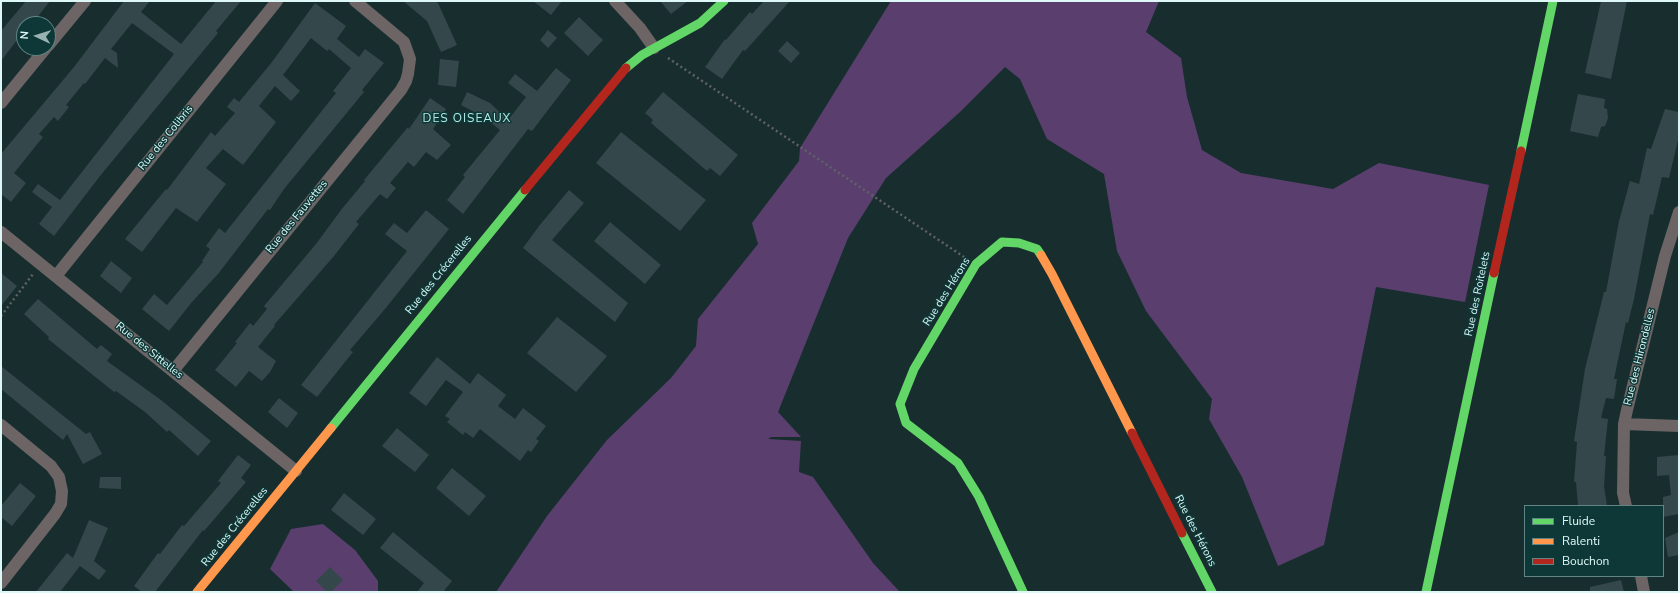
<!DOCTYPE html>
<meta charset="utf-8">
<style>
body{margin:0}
#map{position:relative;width:1680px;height:593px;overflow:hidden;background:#182e2e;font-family:"Nunito Sans",sans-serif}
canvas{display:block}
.frame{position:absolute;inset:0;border:2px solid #ddf8f7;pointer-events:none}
.legend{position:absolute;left:1524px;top:505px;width:140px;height:72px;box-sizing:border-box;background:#0e3837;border:1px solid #618584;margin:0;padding:5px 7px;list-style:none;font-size:12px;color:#ddf8f7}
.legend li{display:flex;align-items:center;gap:8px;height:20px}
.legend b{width:20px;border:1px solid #618584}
.north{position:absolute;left:16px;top:16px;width:40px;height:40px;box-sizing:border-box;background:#0e3837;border:1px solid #618584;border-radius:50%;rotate:274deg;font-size:11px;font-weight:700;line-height:16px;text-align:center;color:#ddf8f7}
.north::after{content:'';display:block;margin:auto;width:14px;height:18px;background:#98b1b1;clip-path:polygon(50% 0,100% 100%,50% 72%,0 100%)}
</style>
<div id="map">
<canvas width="1680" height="593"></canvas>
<div class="frame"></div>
<ul class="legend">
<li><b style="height:5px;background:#63d668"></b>Fluide</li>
<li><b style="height:5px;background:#ff974d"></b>Ralenti</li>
<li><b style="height:5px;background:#b3261e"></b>Bouchon</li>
</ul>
<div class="north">N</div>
</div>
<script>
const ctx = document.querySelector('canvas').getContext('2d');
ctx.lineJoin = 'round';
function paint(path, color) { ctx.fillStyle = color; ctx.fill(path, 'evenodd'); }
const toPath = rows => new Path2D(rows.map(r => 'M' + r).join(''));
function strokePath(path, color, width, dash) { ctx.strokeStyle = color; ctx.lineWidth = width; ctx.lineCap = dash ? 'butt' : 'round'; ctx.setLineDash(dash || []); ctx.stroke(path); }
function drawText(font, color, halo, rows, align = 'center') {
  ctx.font = font + ' "Nunito Sans",sans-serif'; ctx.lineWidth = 3; ctx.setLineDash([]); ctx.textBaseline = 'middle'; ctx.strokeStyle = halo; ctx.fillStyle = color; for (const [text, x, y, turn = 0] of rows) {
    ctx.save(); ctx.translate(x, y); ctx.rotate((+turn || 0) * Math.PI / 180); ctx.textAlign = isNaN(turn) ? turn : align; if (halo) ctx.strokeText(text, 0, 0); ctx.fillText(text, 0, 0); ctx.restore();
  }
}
const green = toPath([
 [891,1,1159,1,1146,32,1181,58,1187,97,1202,150,1241,173,1333,189,1379,163,1489,185,1465,302,1376,287,1324,545,1278,566,1242,477,1209,419,1212,399,1146,311,1117,251,1104,174,1047,139,1020,79,1005,67,960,112,886,178,848,238,778,412,801,437,771,437,768,439,801,441,799,472,813,477,873,563,900,592,496,592,547,516,607,440,671,378,696,346,698,319,758,244,752,223,799,161,800,148],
 [323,524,355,550,378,581,378,592,294,592,270,569,291,529]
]);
const building = toPath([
 [26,1,50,1,32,24,24,24,24,46,17,40,1,61,1,31],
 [124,1,150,1,141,12,181,44,216,1,241,1,216,31,218,33,100,176,54,236,39,224,52,207,32,192,38,184,60,200,174,54,132,23,111,49,117,53,118,68,105,58,85,84,84,83,66,105,69,107,58,121,54,117,39,134,43,137,14,173,26,183,11,202,1,194,1,154,74,67],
 [403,1,435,1,438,3,457,45,441,52,427,21],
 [533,1,562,1,551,15],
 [660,1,688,1,671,14],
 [764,1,790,1,745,51,743,50,722,79,705,67,725,39,726,40,750,12,752,14],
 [1601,1,1627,1,1611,79,1585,73],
 [315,3,346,26,337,39,359,57,365,49,384,63,362,90,364,92,284,189,270,210,268,209,218,274,192,302,169,331,142,309,154,294,167,305,203,262,202,261,210,249,206,246,219,228,225,233,336,93,333,91,351,68,329,49,327,51,311,38,283,75,300,91,291,101,275,86,259,106,276,122,243,165,223,149,206,168,226,184,197,222,176,208,142,252,125,239,166,189,167,190,211,132,215,136,235,113,227,107,234,98,239,102,272,62],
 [579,17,603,40,588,56,564,33],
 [548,30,557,38,548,48,540,40],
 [787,41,800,53,791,63,778,51],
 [440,59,459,61,456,87,438,85],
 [556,68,571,80,532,131,528,129,463,214,447,200,465,177,463,175,500,130,484,117,461,105,467,92,490,103,508,120,526,97,508,83,515,74,537,91],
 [663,92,738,155,720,176,710,168,707,171,651,123,653,120,645,113],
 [1578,94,1605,99,1604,108,1607,109,1608,118,1605,126,1601,127,1598,137,1570,131],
 [430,98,446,109,433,129,451,145,437,160,426,152,414,167,408,162,390,183,396,188,387,199,380,194,356,222,359,224,334,256,274,325,275,326,258,347,276,361,270,372,262,381,249,371,236,387,215,370,237,343,235,342,250,323,253,326,267,309,264,306,316,244,341,210,365,181,364,180,408,127,409,129],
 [1665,109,1679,112,1679,136,1669,178,1662,177,1653,215,1650,214,1634,299,1628,323,1626,322,1614,379,1617,379,1614,399,1606,398,1601,418,1608,419,1604,456,1606,456,1604,486,1607,506,1578,506,1576,482,1574,482,1577,442,1574,441,1585,369,1604,292,1606,292,1619,221,1630,181,1639,184,1647,148,1651,149],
 [621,132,706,200,680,231,596,163],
 [569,190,584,203,552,240,628,303,615,322,523,248,539,226],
 [426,210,449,229,385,309,350,350,353,352,317,397,301,385,407,251,385,234,394,223,407,233],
 [610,222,661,265,645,284,594,241],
 [111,261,132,278,121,293,100,276],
 [1,273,17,286,1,306],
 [38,299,97,349,101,345,112,354,107,361,161,400,211,441,198,456,169,430,167,432,145,412,116,391,114,392,48,339,49,337,24,314],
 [557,317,607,356,576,392,527,353],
 [437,357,470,384,478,373,506,395,498,406,515,419,523,408,546,426,536,439,539,441,531,452,528,450,520,461,480,429,473,438,465,432,463,435,447,422,450,419,445,416,463,392,446,380,426,406,409,393],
 [1,366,86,434,90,432,102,454,83,464,67,434,63,440,1,389],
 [279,398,298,413,287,428,268,412],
 [397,428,429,455,415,472,382,446],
 [238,455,251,465,241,478,246,482,204,531,203,530,155,592,142,592,134,586,158,553,160,554,182,525,184,526,221,483,218,481],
 [1679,455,1679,514,1663,517,1663,497,1671,495,1669,475,1657,476,1657,457],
 [452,468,486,496,469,516,436,488],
 [100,477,121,477,121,489,99,488],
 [20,483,36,496,12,526,1,517,1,506],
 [344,493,376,519,363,535,331,510],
 [89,520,108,528,94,561,106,571,99,580,80,566,60,592,36,592,67,553,73,558],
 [393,532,452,581,443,592,417,592,424,583,380,548],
 [1679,532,1679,555,1668,557,1665,538],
 [330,567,343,580,331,592,327,592,316,581],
 [1621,580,1624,592,1590,592,1590,587]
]);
const path = toPath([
 [668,58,964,257],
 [1,316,33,274]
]);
const street = toPath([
 [615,1,640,28,654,48],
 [48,46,85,1],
 [1,103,46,48],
 [1,232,296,471],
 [56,276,277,1],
 [173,371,401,90,406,81,408,74,410,59,404,42,355,1],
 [1624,424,1679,426],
 [1,425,51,466,59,477,62,491,61,504,55,514,1,583],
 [1626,506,1623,493,1624,424,1627,410,1665,256,1679,212],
 [1641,576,1644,592]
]);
const fast = toPath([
 [626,68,642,55,700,23,724,1],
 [1521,151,1553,1],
 [331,428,525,190],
 [1182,533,1212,592],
 [1023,592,979,497,958,463,906,423,900,404,914,369,976,264,1002,242,1019,243,1037,249,1041,255],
 [1426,592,1494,273]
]);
const slow = toPath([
 [1041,255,1052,274,1132,433],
 [197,592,331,428]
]);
const jam = toPath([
 [525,190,626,68],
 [1494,273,1521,151],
 [1132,433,1182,533]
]);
const streetNames = [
 ["Rue des Colibris",166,138,-51],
 ["Rue des Fauvettes",297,217,-51],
 ["Rue des Crécerelles",439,275,-51],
 ["Rue des Hérons",947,292,-58],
 ["Rue des Roitelets",1478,294,-78],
 ["Rue des Sittelles",149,351,39],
 ["Rue des Hirondelles",1640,357,-76],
 ["Rue des Crécerelles",235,527,-51],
 ["Rue des Hérons",1195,531,63]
];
const neighbourhoodNames = [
 ["DES OISEAUX",467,119]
];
paint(green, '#5a3f6e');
paint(building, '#34474a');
strokePath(path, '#5f6264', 2.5, [2, 3]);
strokePath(street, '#6c6465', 12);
strokePath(fast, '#63d668', 9);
strokePath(slow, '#ff974d', 9);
strokePath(jam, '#b3261e', 9);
drawText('11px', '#ddf8f7', '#0e3837', streetNames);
ctx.letterSpacing = '1px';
drawText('12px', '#b2eae7', '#0e3837', neighbourhoodNames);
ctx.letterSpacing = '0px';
</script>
